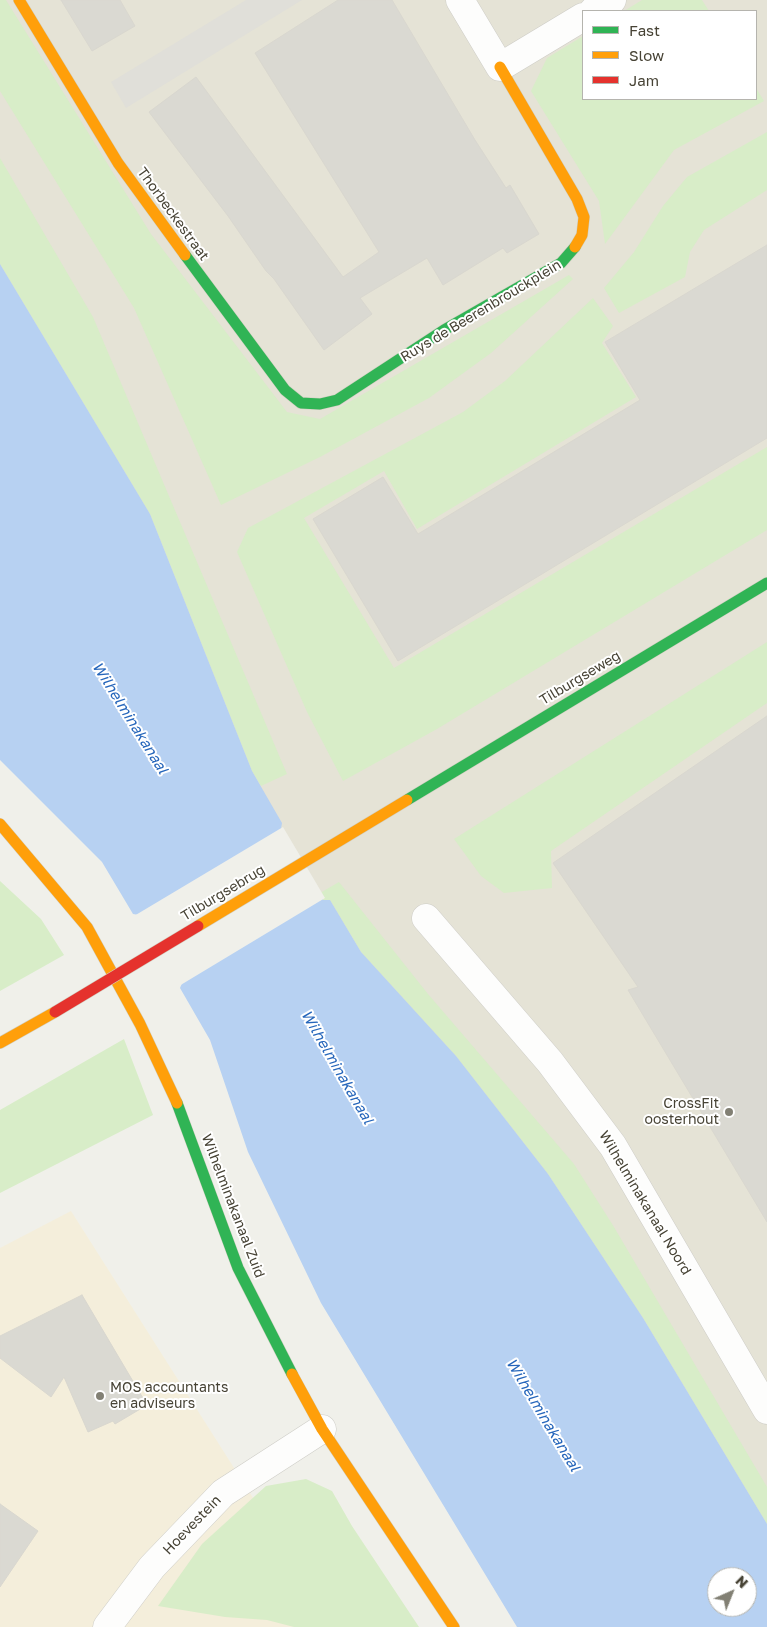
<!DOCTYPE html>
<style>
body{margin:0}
#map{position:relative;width:767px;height:1627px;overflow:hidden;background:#f0f0ea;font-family:"Golos Text",sans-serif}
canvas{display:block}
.legend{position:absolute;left:582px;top:10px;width:175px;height:90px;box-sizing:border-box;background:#fff;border:1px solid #b5b4ae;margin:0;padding:6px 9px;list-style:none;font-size:15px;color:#474335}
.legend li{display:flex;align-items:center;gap:10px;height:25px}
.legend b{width:25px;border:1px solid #b5b4ae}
.north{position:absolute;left:707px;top:1567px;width:50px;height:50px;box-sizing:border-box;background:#fff;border:1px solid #b5b4ae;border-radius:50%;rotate:44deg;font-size:14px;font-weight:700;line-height:20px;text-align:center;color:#474335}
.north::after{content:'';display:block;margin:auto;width:18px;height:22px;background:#828074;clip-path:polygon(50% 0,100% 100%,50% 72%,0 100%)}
</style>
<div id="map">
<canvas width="767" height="1627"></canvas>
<ul class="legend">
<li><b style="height:6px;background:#30b455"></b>Fast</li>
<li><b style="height:6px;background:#ff9f0a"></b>Slow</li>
<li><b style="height:6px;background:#e5322d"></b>Jam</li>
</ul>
<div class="north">N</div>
</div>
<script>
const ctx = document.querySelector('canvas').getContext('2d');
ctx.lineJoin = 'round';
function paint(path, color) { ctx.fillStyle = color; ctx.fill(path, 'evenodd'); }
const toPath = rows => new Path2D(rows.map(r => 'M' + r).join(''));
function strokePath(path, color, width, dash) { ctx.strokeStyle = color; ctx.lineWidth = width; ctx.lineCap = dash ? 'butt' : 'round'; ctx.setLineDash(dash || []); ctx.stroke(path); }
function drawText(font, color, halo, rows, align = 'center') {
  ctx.font = font + ' "Golos Text",sans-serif'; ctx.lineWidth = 4; ctx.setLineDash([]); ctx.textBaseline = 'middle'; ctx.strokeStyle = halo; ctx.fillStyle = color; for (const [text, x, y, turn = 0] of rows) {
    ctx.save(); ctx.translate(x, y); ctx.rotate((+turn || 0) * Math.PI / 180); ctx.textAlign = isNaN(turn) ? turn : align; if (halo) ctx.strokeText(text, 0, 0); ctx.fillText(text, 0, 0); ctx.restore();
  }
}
const residential = toPath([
 [0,0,767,0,767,1554,333,925,224,729,0,278],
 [583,11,756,11,756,99,583,99]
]);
const commercial = toPath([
 [71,1211,335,1627,0,1627,0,1248]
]);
const green = toPath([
 [0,0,6,0,151,234,287,412,320,419,569,275,573,279,491,353,429,398,320,457,221,505,134,308,0,91],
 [642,0,702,0,709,11,624,11],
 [583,36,583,99,756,99,756,88,764,101,674,150,605,244,599,201,531,91,547,58],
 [767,132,767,190,704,230,690,252,685,277,619,313,604,288,634,252,663,206,687,177],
 [0,158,93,317,287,774,261,786,252,771,150,514,0,264],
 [593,298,613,326,602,343,636,397,417,529,384,471,304,518,394,668,767,447,767,530,437,729,343,781,307,712,237,552,248,528,463,412,505,381],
 [767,642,767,703,551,851,552,888,504,893,481,876,454,839],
 [0,881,41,919,64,955,0,991],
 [339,882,428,994,574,1164,614,1227,767,1487,767,1524,643,1318,548,1174,456,1056,361,952,330,900,323,900,320,893],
 [124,1039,153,1115,0,1193,0,1110],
 [306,1479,332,1491,352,1526,419,1627,294,1627,267,1620,225,1617,158,1606,202,1544,266,1486]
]);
const parking = toPath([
 [246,0,302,0,126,108,111,82]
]);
const water = toPath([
 [0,264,150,514,252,771,282,823,281,829,323,900,330,900,361,952,456,1056,548,1174,643,1318,767,1524,767,1627,517,1627,321,1303,248,1152,210,1040,180,988,182,983,139,915,133,914,102,862,0,760],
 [717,1577,747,1577,747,1607,717,1607]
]);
const pier = toPath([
 [283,827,325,898,179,986,137,917,134,916]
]);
const building = toPath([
 [61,0,120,0,135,26,92,51,61,0],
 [338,0,392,0,475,140,506,188,510,185,539,234,507,253,503,248,443,285,427,258,360,298,372,314,324,350,274,279,266,271,228,216,149,112,196,77,343,277,379,252,255,53,338,0],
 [767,245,767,438,398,661,313,519,383,477,418,534,640,400,605,342,767,245],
 [767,716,767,1222,628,990,638,987,553,863,767,716],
 [82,1295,147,1405,115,1424,113,1421,88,1432,64,1377,51,1397,0,1358,0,1336,82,1295],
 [0,1504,38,1531,0,1587,0,1504]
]);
const street = toPath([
 [460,0,500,67,583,17],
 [593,11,612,0],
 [426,918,550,1062,613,1146,767,1410],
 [107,1627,152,1567,223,1493,322,1429]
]);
const fast = toPath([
 [185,255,285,390,301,403,320,404,337,400,444,330,561,263,575,247],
 [407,800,767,583],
 [177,1103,238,1268,292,1374]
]);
const slow = toPath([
 [19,0,118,163,185,255],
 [500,67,577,199,584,217,582,235,575,247],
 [0,824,87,927,140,1024,177,1103],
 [0,1043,55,1012],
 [292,1374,322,1429,454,1627]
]);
const slowBridge = toPath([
 [198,926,407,800]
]);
const jamBridge = toPath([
 [55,1012,198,926]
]);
const markers = [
 [729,1112,5,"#828074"],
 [100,1396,5,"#828074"]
];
const streetNames = [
 ["Thorbeckestraat",173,214,54],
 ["Ruys de Beerenbrouckplein",481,311,-31],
 ["Tilburgseweg",580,678,-31],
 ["Tilburgsebrug",223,893,-31],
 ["Wilhelminakanaal Noord",645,1203,59],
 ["Wilhelminakanaal Zuid",233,1206,69],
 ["Hoevestein",192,1525,-46]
];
const poiNames = [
 ["CrossFit",719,1104],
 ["oosterhout",719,1120],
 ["MOS accountants",110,1388,"left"],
 ["en adviseurs",110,1404,"left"]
];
const waterNames = [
 ["Wilhelminakanaal",130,718,58],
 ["Wilhelminakanaal",337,1067,60],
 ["Wilhelminakanaal",543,1415,59]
];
paint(residential, '#e5e3d6');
paint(commercial, '#f4eedb');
paint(green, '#d8edc8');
paint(parking, '#e0dfd9');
paint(water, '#b7d1f2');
paint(pier, '#f0f0ea');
paint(building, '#dad9d2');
strokePath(building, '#d9d7cf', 1);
strokePath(street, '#cecdc7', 29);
strokePath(fast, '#d0cec0', 12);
strokePath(slow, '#d0cec0', 12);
strokePath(street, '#fdfdfc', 28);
strokePath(fast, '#30b455', 11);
strokePath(slow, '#ff9f0a', 11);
strokePath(slowBridge, '#d0cec0', 12, []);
strokePath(jamBridge, '#d0cec0', 12, []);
strokePath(slowBridge, '#ff9f0a', 11);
strokePath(jamBridge, '#e5322d', 11);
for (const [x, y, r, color] of markers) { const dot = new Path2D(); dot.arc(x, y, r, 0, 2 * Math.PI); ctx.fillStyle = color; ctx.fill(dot); strokePath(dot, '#fff', 2); }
drawText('14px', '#474335', '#fff', streetNames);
drawText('14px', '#474335', '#fff', poiNames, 'right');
drawText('italic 15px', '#2666bb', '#fff', waterNames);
</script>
